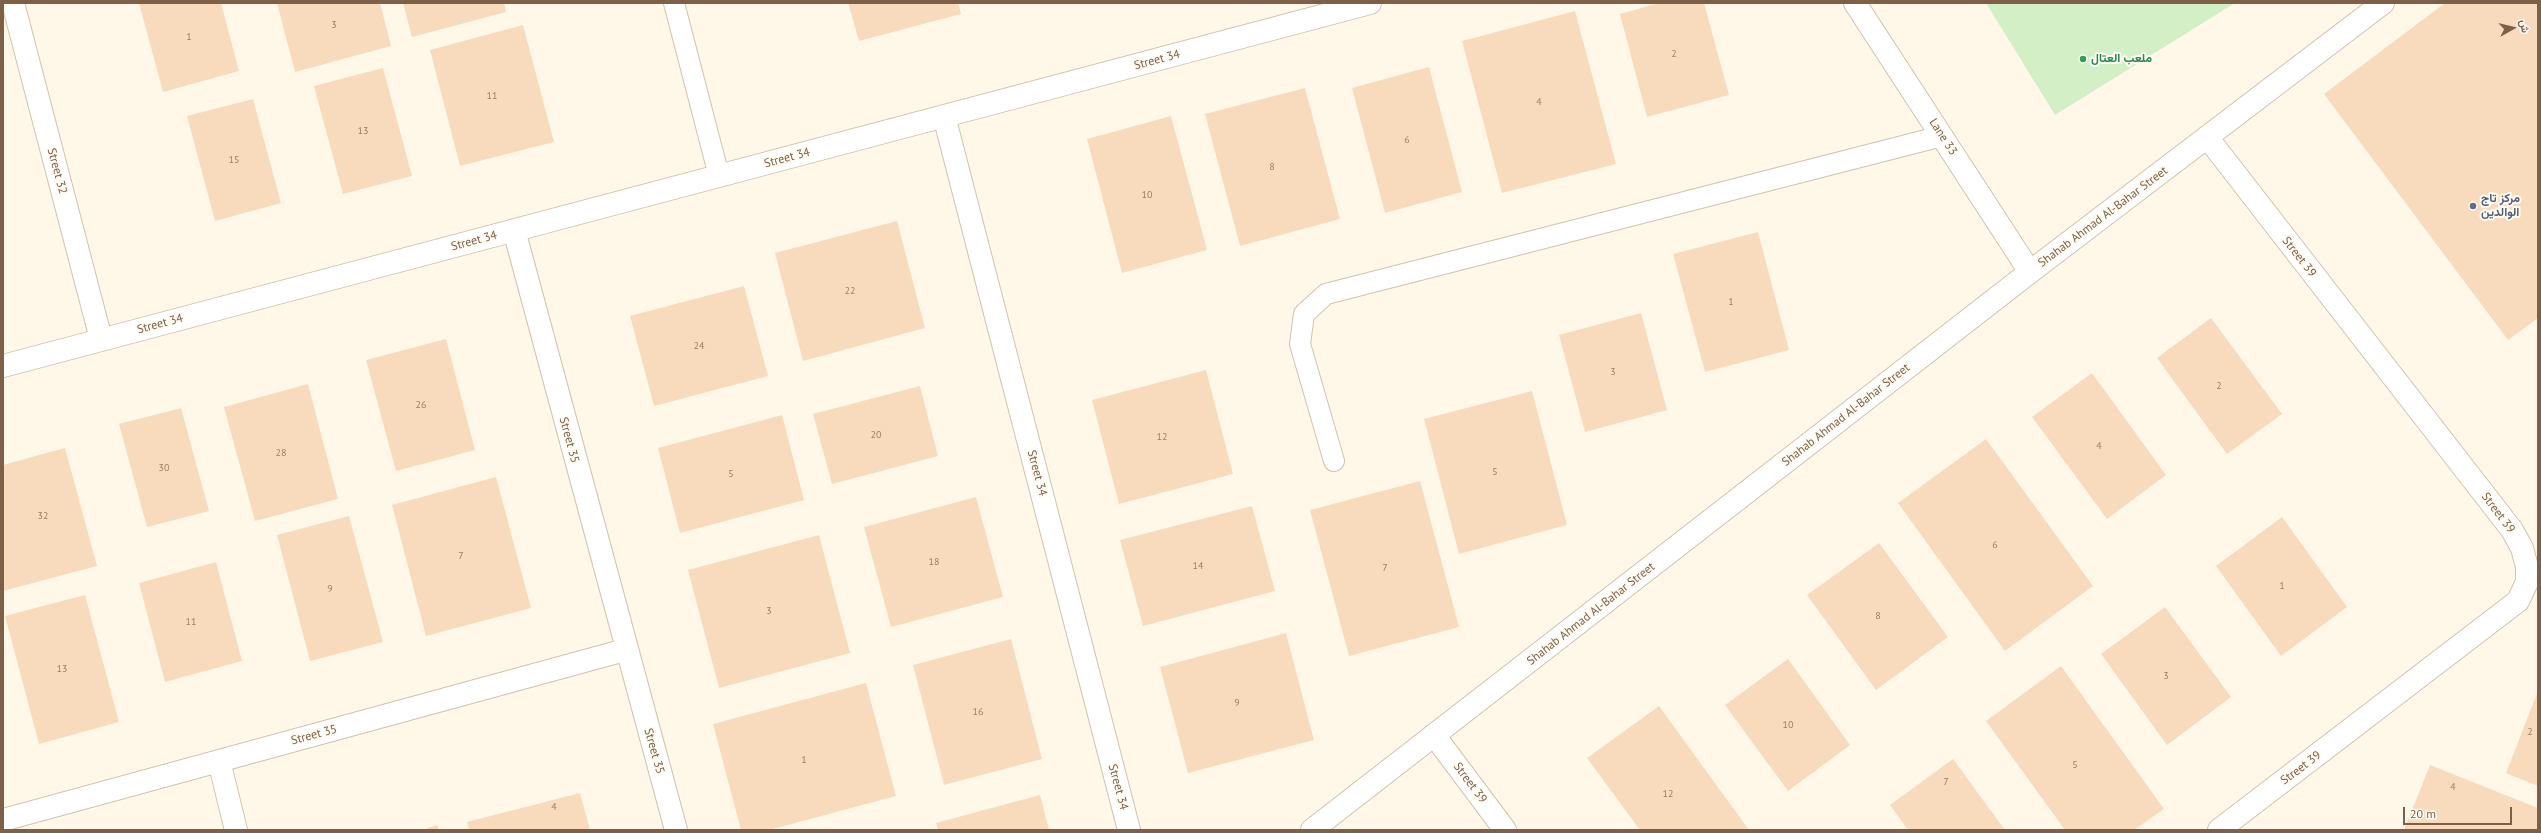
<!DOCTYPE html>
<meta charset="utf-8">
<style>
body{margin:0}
#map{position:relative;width:2541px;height:833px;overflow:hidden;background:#fff8e9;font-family:"PT Sans",Vazirmatn,sans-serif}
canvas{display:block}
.frame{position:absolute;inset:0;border:4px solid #7e6048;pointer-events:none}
.north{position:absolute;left:2493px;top:8px;width:40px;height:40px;-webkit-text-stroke:3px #fffbf2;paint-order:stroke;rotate:82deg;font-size:11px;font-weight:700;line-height:16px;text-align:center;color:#7e6048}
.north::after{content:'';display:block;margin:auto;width:14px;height:18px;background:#7e6048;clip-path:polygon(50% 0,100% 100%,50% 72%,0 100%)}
.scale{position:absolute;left:2403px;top:807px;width:109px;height:18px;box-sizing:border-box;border:2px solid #7e6048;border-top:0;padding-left:5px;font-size:12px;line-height:14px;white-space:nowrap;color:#7e6048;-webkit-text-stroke:3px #fffbf2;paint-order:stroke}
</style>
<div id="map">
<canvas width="2541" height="833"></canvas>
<div class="frame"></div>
<div class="north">ش</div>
<div class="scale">20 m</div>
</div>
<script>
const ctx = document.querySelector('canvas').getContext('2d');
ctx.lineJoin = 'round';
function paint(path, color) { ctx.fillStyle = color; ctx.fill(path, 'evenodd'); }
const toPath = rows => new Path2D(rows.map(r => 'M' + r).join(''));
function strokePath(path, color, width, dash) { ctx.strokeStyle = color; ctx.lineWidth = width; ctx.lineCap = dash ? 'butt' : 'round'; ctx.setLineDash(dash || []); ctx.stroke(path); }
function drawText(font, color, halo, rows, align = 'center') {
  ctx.font = font + ' "PT Sans",Vazirmatn,sans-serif'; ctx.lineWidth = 4; ctx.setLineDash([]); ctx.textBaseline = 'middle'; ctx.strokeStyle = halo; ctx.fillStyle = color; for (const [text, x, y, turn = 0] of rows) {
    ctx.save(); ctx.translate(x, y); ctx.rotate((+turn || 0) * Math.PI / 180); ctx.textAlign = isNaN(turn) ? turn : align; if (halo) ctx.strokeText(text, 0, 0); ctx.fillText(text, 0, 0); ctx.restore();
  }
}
const green = toPath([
 [1986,3,2235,3,2055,115]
]);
const building = toPath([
 [139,3,221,3,239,71,163,92],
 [277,3,380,3,391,46,295,72],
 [403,3,504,3,506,12,412,37],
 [848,3,958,3,961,14,859,41],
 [1659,3,1704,3,1729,95,1647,117,1620,14],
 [2445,3,2538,3,2538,318,2508,340,2324,94],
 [1575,11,1616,164,1502,193,1462,41],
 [523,25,554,142,460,166,430,50],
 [1429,67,1462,192,1385,213,1352,88],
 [383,68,412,176,343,194,314,86],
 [1305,88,1340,219,1240,246,1205,114],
 [253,99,281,203,215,221,187,116],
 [1171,116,1207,250,1122,273,1087,139],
 [897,221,925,328,803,361,775,253],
 [1758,232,1789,350,1705,372,1673,254],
 [744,286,768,376,654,406,630,316],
 [1641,313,1667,410,1585,432,1559,335],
 [2211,318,2282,414,2227,454,2157,358],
 [446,339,475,450,396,471,366,360],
 [1206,370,1233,474,1119,504,1092,400],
 [2092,373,2166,475,2107,519,2032,417],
 [308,384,338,499,255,521,224,407],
 [920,386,938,456,832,484,813,414],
 [1532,391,1567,525,1459,554,1424,419],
 [181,408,209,511,147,527,119,424],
 [782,415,804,500,680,533,658,448],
 [1986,439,2093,586,2005,651,1898,503],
 [65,448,97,566,3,591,3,465],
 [496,477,531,608,426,636,392,505],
 [1420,481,1459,627,1349,656,1310,510],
 [976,497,1003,597,891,627,864,527],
 [1252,506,1275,591,1143,626,1120,540],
 [349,516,383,642,310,661,277,535],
 [2282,517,2347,607,2281,656,2216,566],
 [819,535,850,653,719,688,688,570],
 [1879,543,1948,637,1876,690,1807,595],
 [216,562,242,661,165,682,139,583],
 [85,595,119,722,39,744,5,616],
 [2165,607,2231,697,2167,745,2101,654],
 [1286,633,1314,740,1188,773,1160,667],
 [1011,639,1042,759,944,785,913,665],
 [1788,659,1850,745,1788,791,1725,705],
 [2061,666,2164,809,2134,830,2065,830,1986,721],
 [866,683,896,796,769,830,741,830,713,724],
 [2538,691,2538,786,2506,773],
 [1659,706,1749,830,1640,830,1587,758],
 [1953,759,2005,830,1908,830,1890,805],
 [2430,765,2538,808,2538,830,2404,830],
 [580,793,590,830,469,830,467,822],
 [1040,795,1049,830,938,830,936,823],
 [437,825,439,830,422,830]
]);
const service = toPath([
 [674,3,719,176],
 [1334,461,1300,344,1304,314,1326,294,1942,136]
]);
const minor = toPath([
 [13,3,101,339],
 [1855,3,2030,272],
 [944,116,1129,830],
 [2207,137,2512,530,2522,548,2527,567,2527,582,2518,601,2219,830],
 [514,230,676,830],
 [3,366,1370,3],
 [1434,735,1505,830],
 [219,761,236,830],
 [3,820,625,650]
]);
const tertiary = toPath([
 [1312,830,2030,272,2383,3]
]);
const markers = [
 [2083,59,4,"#2e9e5b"],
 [2473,206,4,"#5c6f8a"]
];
const numberNames = [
 ["3",334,25],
 ["1",189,37],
 ["2",1674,54],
 ["11",492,96],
 ["4",1539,102],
 ["13",363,131],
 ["6",1407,140],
 ["15",234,160],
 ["8",1272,167],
 ["10",1147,195],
 ["22",850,291],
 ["1",1731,302],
 ["24",699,346],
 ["3",1613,372],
 ["2",2219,386],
 ["26",421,405],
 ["20",876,435],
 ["12",1162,437],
 ["4",2099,446],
 ["28",281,453],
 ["30",164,468],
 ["5",1495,472],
 ["5",731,474],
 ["32",43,516],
 ["6",1995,545],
 ["7",461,556],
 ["18",934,562],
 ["14",1198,566],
 ["7",1385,568],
 ["1",2282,586],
 ["9",330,589],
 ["3",769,611],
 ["8",1878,616],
 ["11",191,622],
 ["13",62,669],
 ["3",2166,676],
 ["9",1237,703],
 ["16",978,712],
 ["10",1788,725],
 ["2",2530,732],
 ["1",804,760],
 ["5",2075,765],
 ["7",1946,782],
 ["4",2453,787],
 ["12",1668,794],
 ["4",554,807]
];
const leisureNames = [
 ["ملعب العتال",2091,59]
];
const streetNames = [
 ["Street 34",1157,60,-15],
 ["Lane 33",1943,137,57],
 ["Street 34",787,158,-15],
 ["Street 32",57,171,75],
 ["Shahab Ahmad Al-Bahar Street",2103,217,-37],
 ["Street 34",474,241,-15],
 ["Street 39",2299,257,52],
 ["Street 34",160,324,-15],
 ["Shahab Ahmad Al-Bahar Street",1846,415,-38],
 ["Street 35",569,440,75],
 ["Street 34",1037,473,75],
 ["Street 39",2498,513,53],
 ["Shahab Ahmad Al-Bahar Street",1591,614,-38],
 ["Street 35",314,735,-15],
 ["Street 35",654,751,74],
 ["Street 39",2301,768,-37],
 ["Street 39",1470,783,53],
 ["Street 34",1118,787,75]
];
const serviceNames = [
 ["مركز تاج",2481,199],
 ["الوالدين",2481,213]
];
paint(green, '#d2efc5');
paint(building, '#f8dabd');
strokePath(service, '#d4c1ad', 22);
strokePath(minor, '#d4c1ad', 24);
strokePath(tertiary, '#d4c1ad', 24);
strokePath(service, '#fff', 20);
strokePath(minor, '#fff', 22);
strokePath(tertiary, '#fff', 22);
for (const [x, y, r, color] of markers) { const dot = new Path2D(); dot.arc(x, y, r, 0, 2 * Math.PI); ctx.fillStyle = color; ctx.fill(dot); strokePath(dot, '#fffbf2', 1.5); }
drawText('10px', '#9c7e65', null, numberNames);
drawText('bold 12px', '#27864d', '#fffbf2', leisureNames, 'left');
drawText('12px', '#7e6048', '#fffbf2', streetNames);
drawText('bold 12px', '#4e5e75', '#fffbf2', serviceNames, 'left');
</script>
